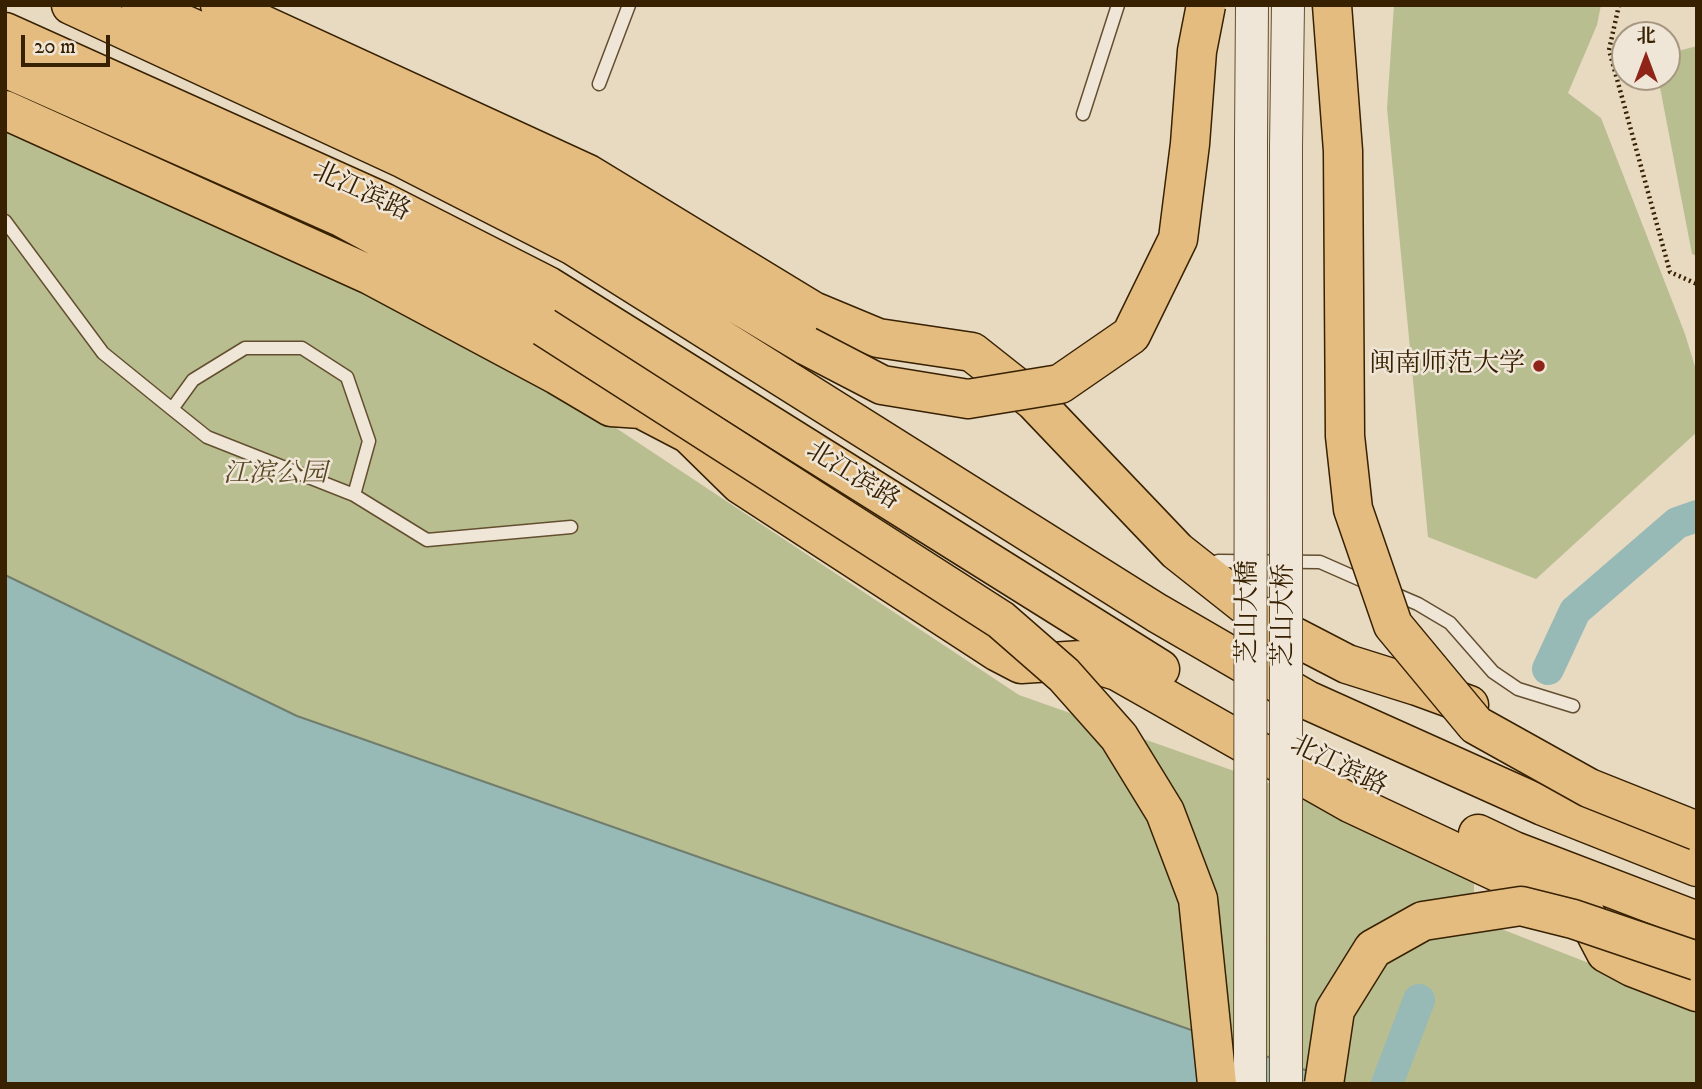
<!DOCTYPE html>
<meta charset="utf-8">
<style>
body{margin:0}
#map{position:relative;width:1702px;height:1089px;overflow:hidden;background:#e8d9c1;font-family:"IM FELL DW Pica","Noto Serif SC",serif}
canvas{display:block}
.frame{position:absolute;inset:0;border:7px solid #372100;pointer-events:none}
.north{position:absolute;left:1611px;top:21px;width:70px;height:70px;box-sizing:border-box;background:#f0e6d7;border:2px solid #a69781;border-radius:50%;rotate:0deg;font-size:19px;font-weight:700;line-height:28px;text-align:center;color:#372100}
.north::after{content:'';display:block;margin:auto;width:24px;height:32px;background:#8f2418;clip-path:polygon(50% 0,100% 100%,50% 72%,0 100%)}
.scale{position:absolute;left:21px;top:35px;width:89px;height:32px;box-sizing:border-box;border:4px solid #372100;border-top:0;padding-left:9px;font-size:21px;line-height:24px;white-space:nowrap;color:#372100;-webkit-text-stroke:5px #f0e6d7;paint-order:stroke}
</style>
<div id="map">
<canvas width="1702" height="1089"></canvas>
<div class="frame"></div>
<div class="north">北</div>
<div class="scale">20 m</div>
</div>
<script>
const ctx = document.querySelector('canvas').getContext('2d');
ctx.lineJoin = 'round';
function paint(path, color) { ctx.fillStyle = color; ctx.fill(path, 'evenodd'); }
const toPath = rows => new Path2D(rows.map(r => 'M' + r).join(''));
function strokePath(path, color, width, dash) { ctx.strokeStyle = color; ctx.lineWidth = width; ctx.lineCap = dash ? 'butt' : 'round'; ctx.setLineDash(dash || []); ctx.stroke(path); }
function drawText(font, color, halo, rows, align = 'center') {
  ctx.font = font + ' "IM FELL DW Pica","Noto Serif SC",serif'; ctx.lineWidth = 5; ctx.setLineDash([]); ctx.textBaseline = 'middle'; ctx.strokeStyle = halo; ctx.fillStyle = color; for (const [text, x, y, turn = 0] of rows) {
    ctx.save(); ctx.translate(x, y); ctx.rotate((+turn || 0) * Math.PI / 180); ctx.textAlign = isNaN(turn) ? turn : align; if (halo) ctx.strokeText(text, 0, 0); ctx.fillText(text, 0, 0); ctx.restore();
  }
}
const green = toPath([
 [1394,5,1601,5,1597,25,1568,93,1601,118,1685,334,1697,373,1697,432,1536,579,1428,537,1387,108],
 [1697,46,1697,256,1692,254,1658,77,1667,77,1667,54],
 [5,122,377,296,607,422,1019,695,1475,856,1473,918,1697,1005,1697,1084,1345,1084,297,716,5,575]
]);
const water = toPath([
 [5,575,297,716,1345,1084,5,1084,5,575]
]);
const canal = toPath([
 [1548,669,1575,611,1677,523,1697,516],
 [1387,1084,1419,1000]
]);
const path = toPath([
 [1619,5,1609,50,1670,272,1697,284]
]);
const service = toPath([
 [599,84,629,5],
 [1083,114,1118,5],
 [5,221,103,353,172,409,207,437,354,495,369,441,347,377,302,348,245,348,193,380,172,409],
 [354,495,427,540,571,527],
 [1208,565,1218,561,1320,562,1370,584],
 [1390,592,1418,604,1450,623,1493,672,1518,689,1573,706]
]);
const tertiary = toPath([
 [1251,140,1252,5],
 [1286,147,1288,5]
]);
const primary = toPath([
 [71,5,404,159,572,245,1157,613,1307,700,1543,806,1697,867],
 [141,5,473,154,600,222,807,346],
 [220,5,588,174,813,311,878,338,972,352,1034,401,1177,551,1268,623,1347,664,1417,686,1469,705],
 [5,32,383,202,548,286,1160,669],
 [5,68,343,218,544,327],
 [5,110,370,275,557,375,611,407,641,409,689,434,740,484,998,652,1021,664,1082,660,1117,671,1350,803,1585,913,1606,953,1632,967,1697,992],
 [1478,834,1514,851,1697,921]
]);
const tertiaryBridge = toPath([
 [1250,1084,1251,140],
 [1286,1084,1286,147]
]);
const primaryBridge = toPath([
 [1332,5,1343,151,1345,436,1353,509,1393,625,1476,725,1589,788,1697,831],
 [544,327,1001,620,1064,675,1119,737,1165,812,1198,899,1217,1084],
 [807,346,882,385,968,399,1060,384,1131,335,1178,239,1190,144,1197,51,1206,5],
 [1324,1084,1335,1010,1373,949,1423,921,1521,906,1573,919,1697,961]
]);
const markers = [
 [1539,366,7,"#8f2418"]
];
const streetNames = [
 ["北江滨路",361,193,25],
 ["北江滨路",852,477,32],
 ["芝山大橋",1250,612,-90],
 ["芝山大桥",1286,615,-90],
 ["北江滨路",1338,767,26]
];
const poiNames = [
 ["闽南师范大学",1525,366]
];
const parkNames = [
 ["江滨公园",275,476]
];
paint(green, '#b9be91');
paint(water, '#97bab6');
strokePath(water, '#717d6d', 2);
strokePath(canal, '#97bab6', 32);
strokePath(service, '#634f30', 15);
strokePath(tertiary, '#634f30', 34);
strokePath(primary, '#372100', 41);
strokePath(path, '#372100', 4.5, [2, 3.5]);
strokePath(service, '#f0e6d7', 12);
strokePath(tertiary, '#f0e6d7', 32);
strokePath(primary, '#e4bc80', 38);
strokePath(tertiaryBridge, '#634f30', 34, []);
strokePath(primaryBridge, '#372100', 41, []);
strokePath(tertiaryBridge, '#f0e6d7', 32);
strokePath(primaryBridge, '#e4bc80', 38);
for (const [x, y, r, color] of markers) { const dot = new Path2D(); dot.arc(x, y, r, 0, 2 * Math.PI); ctx.fillStyle = color; ctx.fill(dot); strokePath(dot, '#f0e6d7', 2.5); }
drawText('26px', '#372100', '#f0e6d7', streetNames);
drawText('26px', '#372100', '#f0e6d7', poiNames, 'right');
drawText('italic 26px', '#584824', '#f0e6d7', parkNames);
</script>
